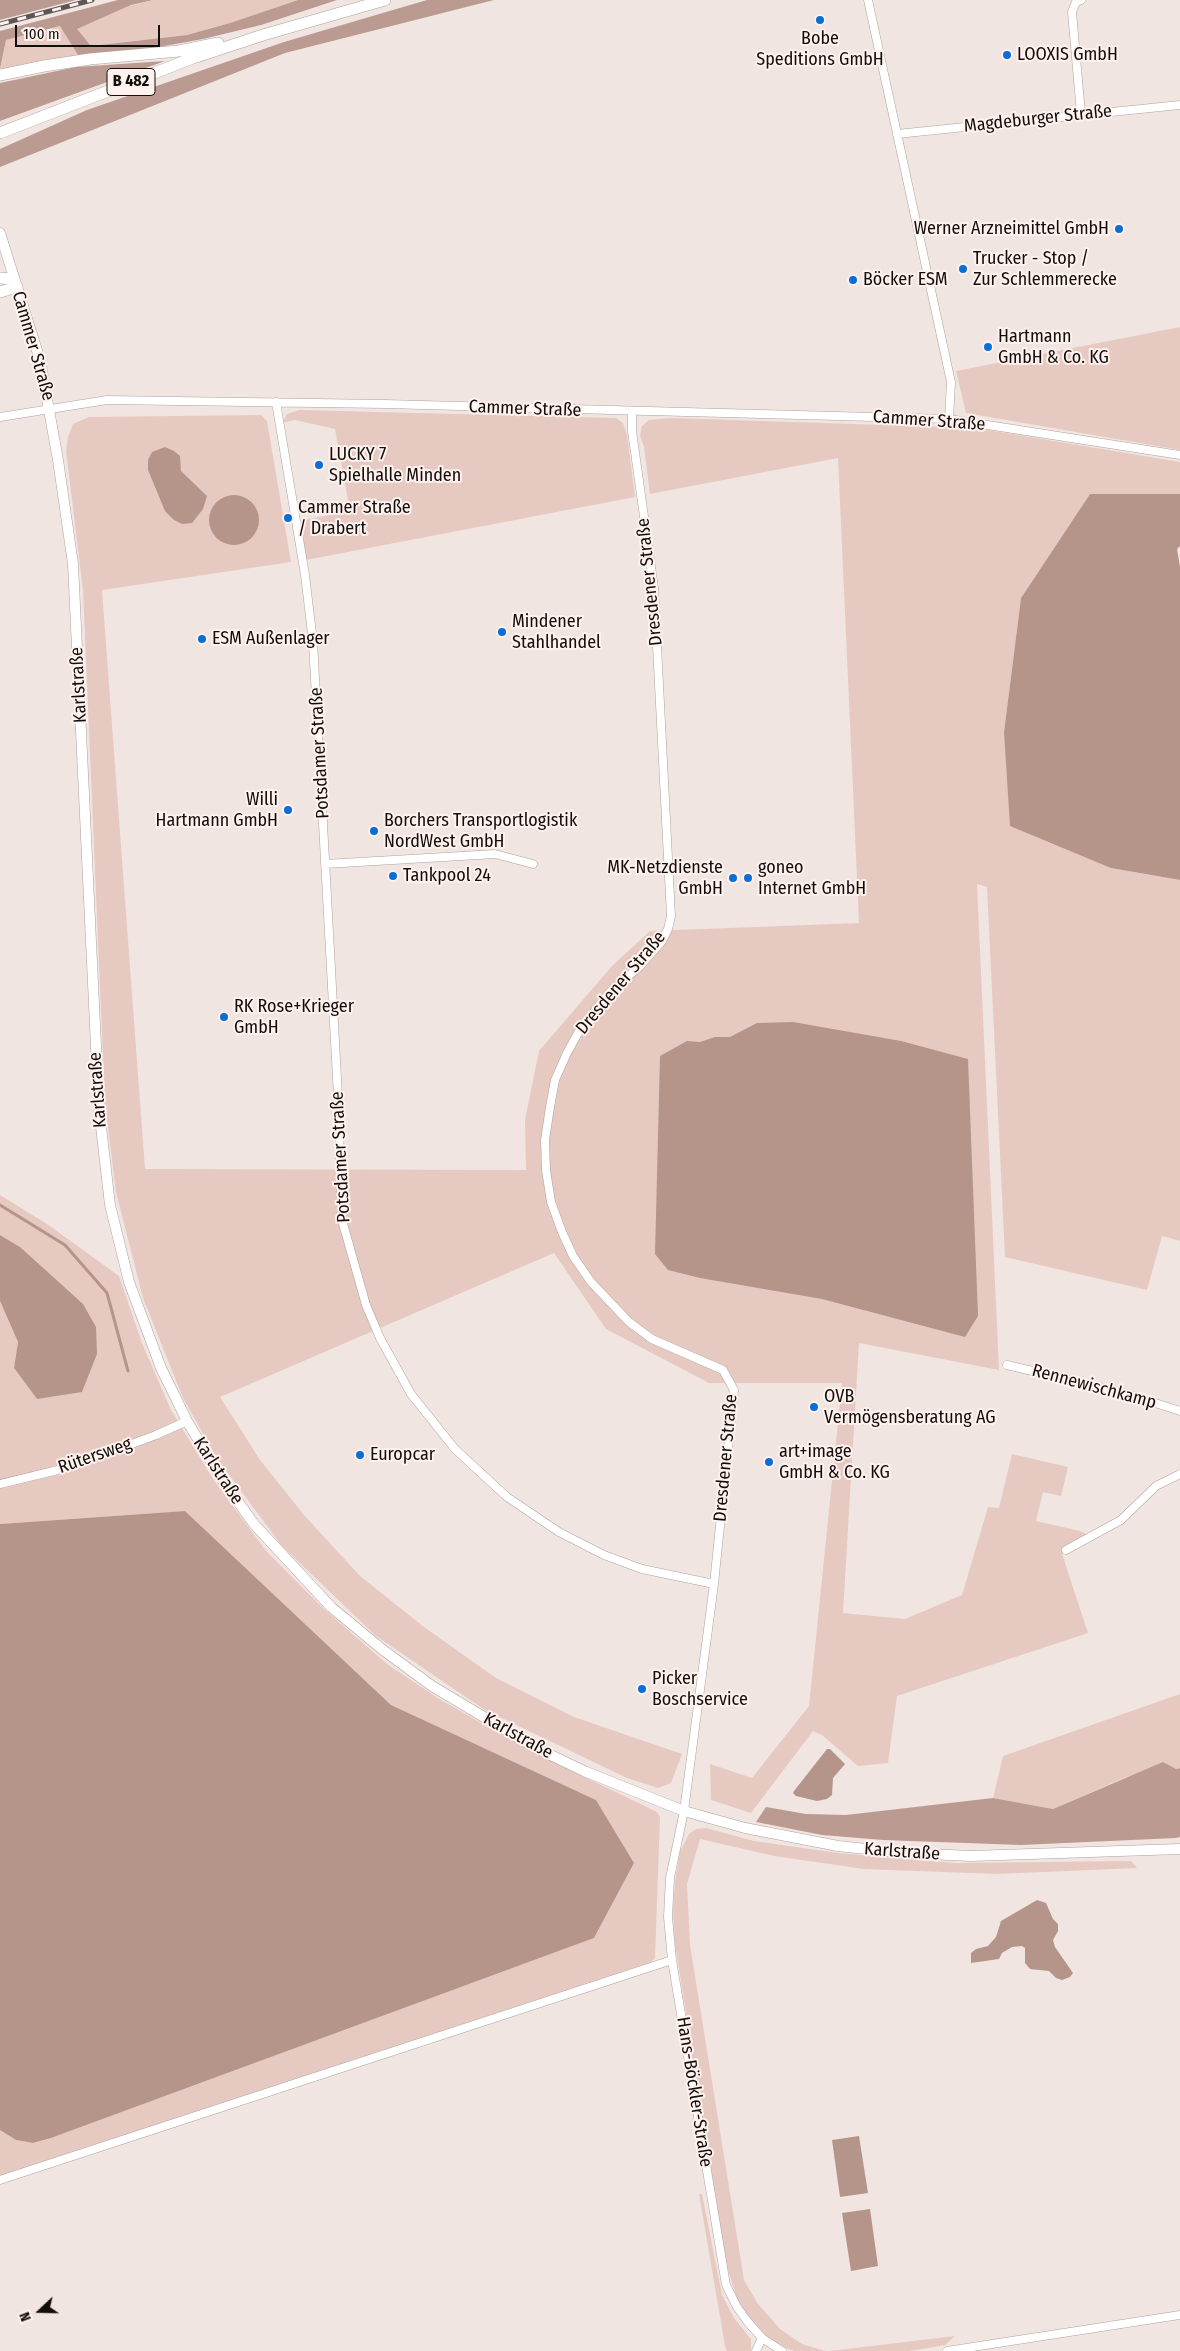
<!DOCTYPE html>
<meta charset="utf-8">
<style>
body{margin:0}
#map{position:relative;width:1180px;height:2351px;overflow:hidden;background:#f1e5e1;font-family:"Fira Sans Condensed",sans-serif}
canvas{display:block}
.north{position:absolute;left:15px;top:2286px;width:50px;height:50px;-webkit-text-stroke:4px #fff2ee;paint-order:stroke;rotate:249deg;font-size:14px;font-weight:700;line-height:20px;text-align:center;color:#110d0b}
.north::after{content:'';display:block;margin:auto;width:18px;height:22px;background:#110d0b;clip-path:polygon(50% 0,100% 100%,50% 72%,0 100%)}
.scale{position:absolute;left:15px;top:25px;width:145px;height:22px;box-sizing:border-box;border:2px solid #110d0b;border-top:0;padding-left:6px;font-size:15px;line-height:18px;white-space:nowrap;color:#110d0b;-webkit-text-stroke:4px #fff2ee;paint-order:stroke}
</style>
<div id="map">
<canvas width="1180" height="2351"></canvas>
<div class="north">N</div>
<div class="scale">100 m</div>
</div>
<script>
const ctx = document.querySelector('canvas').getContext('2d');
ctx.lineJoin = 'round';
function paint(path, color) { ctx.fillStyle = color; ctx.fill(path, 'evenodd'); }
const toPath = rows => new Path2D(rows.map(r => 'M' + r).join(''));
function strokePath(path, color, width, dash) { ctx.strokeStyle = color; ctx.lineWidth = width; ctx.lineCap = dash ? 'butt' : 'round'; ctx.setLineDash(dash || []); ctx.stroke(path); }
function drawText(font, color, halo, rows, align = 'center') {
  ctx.font = font + ' "Fira Sans Condensed",sans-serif'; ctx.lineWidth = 4; ctx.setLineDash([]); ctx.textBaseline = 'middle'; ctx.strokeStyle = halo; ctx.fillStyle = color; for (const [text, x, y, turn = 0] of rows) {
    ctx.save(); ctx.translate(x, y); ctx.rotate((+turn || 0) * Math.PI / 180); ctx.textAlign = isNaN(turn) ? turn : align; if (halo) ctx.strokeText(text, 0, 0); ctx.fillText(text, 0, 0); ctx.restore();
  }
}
const green = toPath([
 [154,0,298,0,230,23,187,35,91,46,76,29,129,6],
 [61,26,78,55,0,71,6,40],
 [1180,327,1180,450,966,413,956,371],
 [299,410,616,418,623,423,627,435,635,497,306,560,299,521,350,511,335,429,295,420,282,423,287,414],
 [261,415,267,421,291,562,102,590,145,1169,526,1170,525,1120,539,1051,612,966,650,931,859,923,838,458,650,494,644,447,640,436,642,426,649,420,672,418,976,428,1180,462,1180,494,1090,494,1021,598,1004,732,1111,868,1180,880,1180,1241,1162,1236,1147,1290,1005,1257,987,887,977,884,999,1370,859,1343,843,1613,905,1619,962,1595,988,1507,999,1508,1012,1454,1068,1467,1061,1496,1043,1492,1036,1521,1080,1531,1093,1537,1062,1554,1088,1633,897,1696,888,1763,858,1766,822,1735,813,1731,751,1813,711,1800,710,1764,752,1778,809,1706,842,1383,709,1383,606,1329,554,1253,220,1397,260,1460,304,1515,360,1576,424,1627,496,1678,574,1717,682,1754,671,1783,658,1788,627,1778,485,1710,376,1636,282,1546,218,1460,183,1398,143,1298,116,1192,105,1103,83,590,66,451,68,437,73,424,89,417],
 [0,1195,47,1224,119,1276,142,1343,171,1410,213,1479,266,1551,325,1610,387,1664,441,1700,531,1751,657,1812,660,1817,655,1958,651,1962,0,2176,0,2130,16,2140,33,2143,51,2138,594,1938,634,1863,596,1800,391,1705,185,1511,0,1524,0,1301,18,1342,14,1368,37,1399,20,1247,0,1235],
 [1180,1694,1180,1768,1126,1777,1053,1809,993,1798,1003,1756],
 [706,1828,754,1841,838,1853,956,1863,1131,1861,1137,1868,997,1874,864,1869,774,1856,700,1839,687,1884,690,1945,744,2280,758,2304,780,2329,802,2344,825,2351,795,2351,788,2349,762,2333,749,2318,737,2299,726,2263,675,1944,673,1909,675,1883,680,1852,689,1834,696,1829],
 [699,2194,702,2194,722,2295,734,2318,751,2339,751,2351,727,2351,725,2346],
 [955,2336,945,2345,910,2351,830,2351]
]);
const forest = toPath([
 [0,0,76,0,0,20],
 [118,0,153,0,131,5,77,29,91,46,187,35,230,23,298,0,337,0,261,25,203,39,148,49,78,55,60,26,6,40,0,69,0,31],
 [427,0,494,0,285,53,0,167,0,149,87,110,284,42],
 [165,61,0,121,0,83,76,67],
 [1163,1762,1176,1769,1180,1768,1180,1837,1176,1838,1021,1845,883,1840,822,1835,756,1822,766,1807,806,1814,846,1815,993,1798,1053,1809]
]);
const water = toPath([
 [165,447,174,451,180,456,181,471,207,496,203,509,192,523,182,524,174,520,165,511,148,470,148,460,152,452],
 [1090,494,1180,494,1180,546,1177,549,1180,567,1180,880,1111,868,1010,826,1004,732,1021,598],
 '209 520a25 25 0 1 1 50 0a25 25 0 1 1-50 0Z',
 [793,1022,901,1041,968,1059,978,1316,965,1337,822,1299,700,1278,668,1270,655,1254,660,1056,687,1041,700,1042,715,1037,730,1037,757,1023],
 [0,1235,20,1247,83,1304,96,1327,97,1354,82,1392,37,1399,14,1368,18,1342,0,1301],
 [185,1511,391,1705,596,1800,634,1863,594,1938,51,2138,33,2143,16,2140,0,2130,0,1524],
 [827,1749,830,1749,845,1764,833,1778,832,1795,827,1799,817,1801,796,1796,793,1793,794,1791],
 [1037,1900,1046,1903,1053,1919,1058,1924,1058,1931,1053,1940,1055,1947,1073,1973,1070,1977,1062,1980,1056,1978,1049,1971,1030,1969,1025,1963,1025,1948,1022,1946,1012,1947,1002,1953,999,1959,971,1963,971,1953,976,1949,988,1946,996,1937,1001,1921],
 [859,2136,868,2193,840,2197,832,2140],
 [870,2209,878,2266,851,2271,842,2213]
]);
const stream = toPath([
 [0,1205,65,1245,107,1293,128,1371]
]);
const street = toPath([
 [868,0,951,382,949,419],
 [1081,0,1076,2,1072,12,1081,114],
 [897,134,1180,105],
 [276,402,305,575,313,642,338,1096,342,1220,366,1305,380,1338,411,1394,455,1449,507,1497,559,1532,604,1555,642,1569,714,1584],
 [632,412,632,431,654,588,671,916,668,929,662,941,639,967,611,991,597,1008,578,1033,567,1053,555,1080,550,1107,545,1140,546,1170,551,1202,562,1232,573,1256,591,1282,629,1322,652,1339,723,1370,734,1390,714,1584,684,1811,670,1878,668,1917,672,1960,726,2285,737,2307,747,2321,762,2338,782,2351],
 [0,417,107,400,385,404,949,419,1180,455],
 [325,864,495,854,533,864],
 [1007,1365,1124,1393,1180,1411],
 [0,1484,70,1467,156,1435,187,1421],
 [1066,1550,1121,1520,1156,1486,1180,1474],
 [0,2180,672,1960],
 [756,2351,762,2338],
 [947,2351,1180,2315]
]);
const secondary = toPath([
 [0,233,40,360,58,460,73,564,99,1109,110,1205,129,1282,161,1368,187,1421,221,1478,254,1524,331,1607,383,1650,432,1686,534,1747,584,1771,684,1811,745,1828,838,1846,905,1853,971,1856,1180,1849]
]);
const primary = toPath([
 [0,75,44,66,90,59,179,51,218,43],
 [0,133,193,58,263,35,385,0],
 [0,278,14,279],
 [0,292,17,287]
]);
const rail = toPath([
 [0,24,92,0]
]);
const markers = [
 [820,20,5,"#0a6ed6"],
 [1007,55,5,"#0a6ed6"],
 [1119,229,5,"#0a6ed6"],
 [963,269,5,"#0a6ed6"],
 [853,280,5,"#0a6ed6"],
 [988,347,5,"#0a6ed6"],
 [319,465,5,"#0a6ed6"],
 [288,518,5,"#0a6ed6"],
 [502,632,5,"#0a6ed6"],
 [202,639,5,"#0a6ed6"],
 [288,810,5,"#0a6ed6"],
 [374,831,5,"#0a6ed6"],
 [393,876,5,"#0a6ed6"],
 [733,878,5,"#0a6ed6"],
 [748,878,5,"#0a6ed6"],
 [224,1017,5,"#0a6ed6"],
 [814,1407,5,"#0a6ed6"],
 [360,1455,5,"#0a6ed6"],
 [769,1462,5,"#0a6ed6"],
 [642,1689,5,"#0a6ed6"]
];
const shields = [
 [131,82,48]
];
const shieldNames = [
 ["B 482",131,82]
];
const poiNames = [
 ["Bobe",820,39,"center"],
 ["Speditions GmbH",820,60,"center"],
 ["LOOXIS GmbH",1017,55],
 ["Werner Arzneimittel GmbH",1109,229,"right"],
 ["Trucker - Stop /",973,259],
 ["Zur Schlemmerecke",973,280],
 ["Böcker ESM",863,280],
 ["Hartmann",998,337],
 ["GmbH & Co. KG",998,358],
 ["LUCKY 7",329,455],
 ["Spielhalle Minden",329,476],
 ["Cammer Straße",298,508],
 ["/ Drabert",298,529],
 ["Mindener",512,622],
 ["Stahlhandel",512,643],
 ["ESM Außenlager",212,639],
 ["Willi",278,800,"right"],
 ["Hartmann GmbH",278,821,"right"],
 ["Borchers Transportlogistik",384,821],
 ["NordWest GmbH",384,842],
 ["MK-Netzdienste",723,868,"right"],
 ["GmbH",723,889,"right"],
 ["goneo",758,868],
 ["Internet GmbH",758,889],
 ["Tankpool 24",403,876],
 ["RK Rose+Krieger",234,1007],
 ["GmbH",234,1028],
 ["OVB",824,1397],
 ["Vermögensberatung AG",824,1418],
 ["art+image",779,1452],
 ["GmbH & Co. KG",779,1473],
 ["Europcar",370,1455],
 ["Picker",652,1679],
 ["Boschservice",652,1700]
];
const streetNames = [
 ["Magdeburger Straße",1038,119,-6],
 ["Cammer Straße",33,346,74],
 ["Cammer Straße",525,409,2],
 ["Cammer Straße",929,421,4],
 ["Dresdener Straße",650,582,-96],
 ["Karlstraße",79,685,-93],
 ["Potsdamer Straße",320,753,-93],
 ["Dresdener Straße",621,983,-50],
 ["Karlstraße",98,1090,-94],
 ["Potsdamer Straße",341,1157,-93],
 ["Rennewischkamp",1094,1387,15],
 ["Rütersweg",95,1456,-19],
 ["Dresdener Straße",726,1458,-85],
 ["Karlstraße",218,1471,57],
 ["Karlstraße",518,1736,29],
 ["Karlstraße",902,1852,4],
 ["Hans-Böckler-Straße",694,2092,81]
];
paint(green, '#e6cac1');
paint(forest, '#bb9b91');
paint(water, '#b5958a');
strokePath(stream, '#b5958a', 3);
strokePath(street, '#ada29e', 9);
strokePath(secondary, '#ada29e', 11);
strokePath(primary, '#ada29e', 12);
strokePath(street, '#fff', 8);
strokePath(secondary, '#fff', 10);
strokePath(primary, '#fff', 11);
strokePath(rail, '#5d5654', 5);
strokePath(rail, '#fff2ee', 3, [9]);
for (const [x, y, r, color] of markers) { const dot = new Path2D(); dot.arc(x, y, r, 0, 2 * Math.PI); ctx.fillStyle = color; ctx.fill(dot); strokePath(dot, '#fff2ee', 2); }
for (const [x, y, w] of shields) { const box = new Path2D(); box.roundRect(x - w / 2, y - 13.5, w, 27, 4); ctx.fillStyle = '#fff2ee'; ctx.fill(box); strokePath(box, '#110d0b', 1); }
drawText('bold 16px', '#110d0b', null, shieldNames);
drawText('18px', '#110d0b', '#fff2ee', poiNames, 'left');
drawText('18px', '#110d0b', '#fff2ee', streetNames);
</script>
